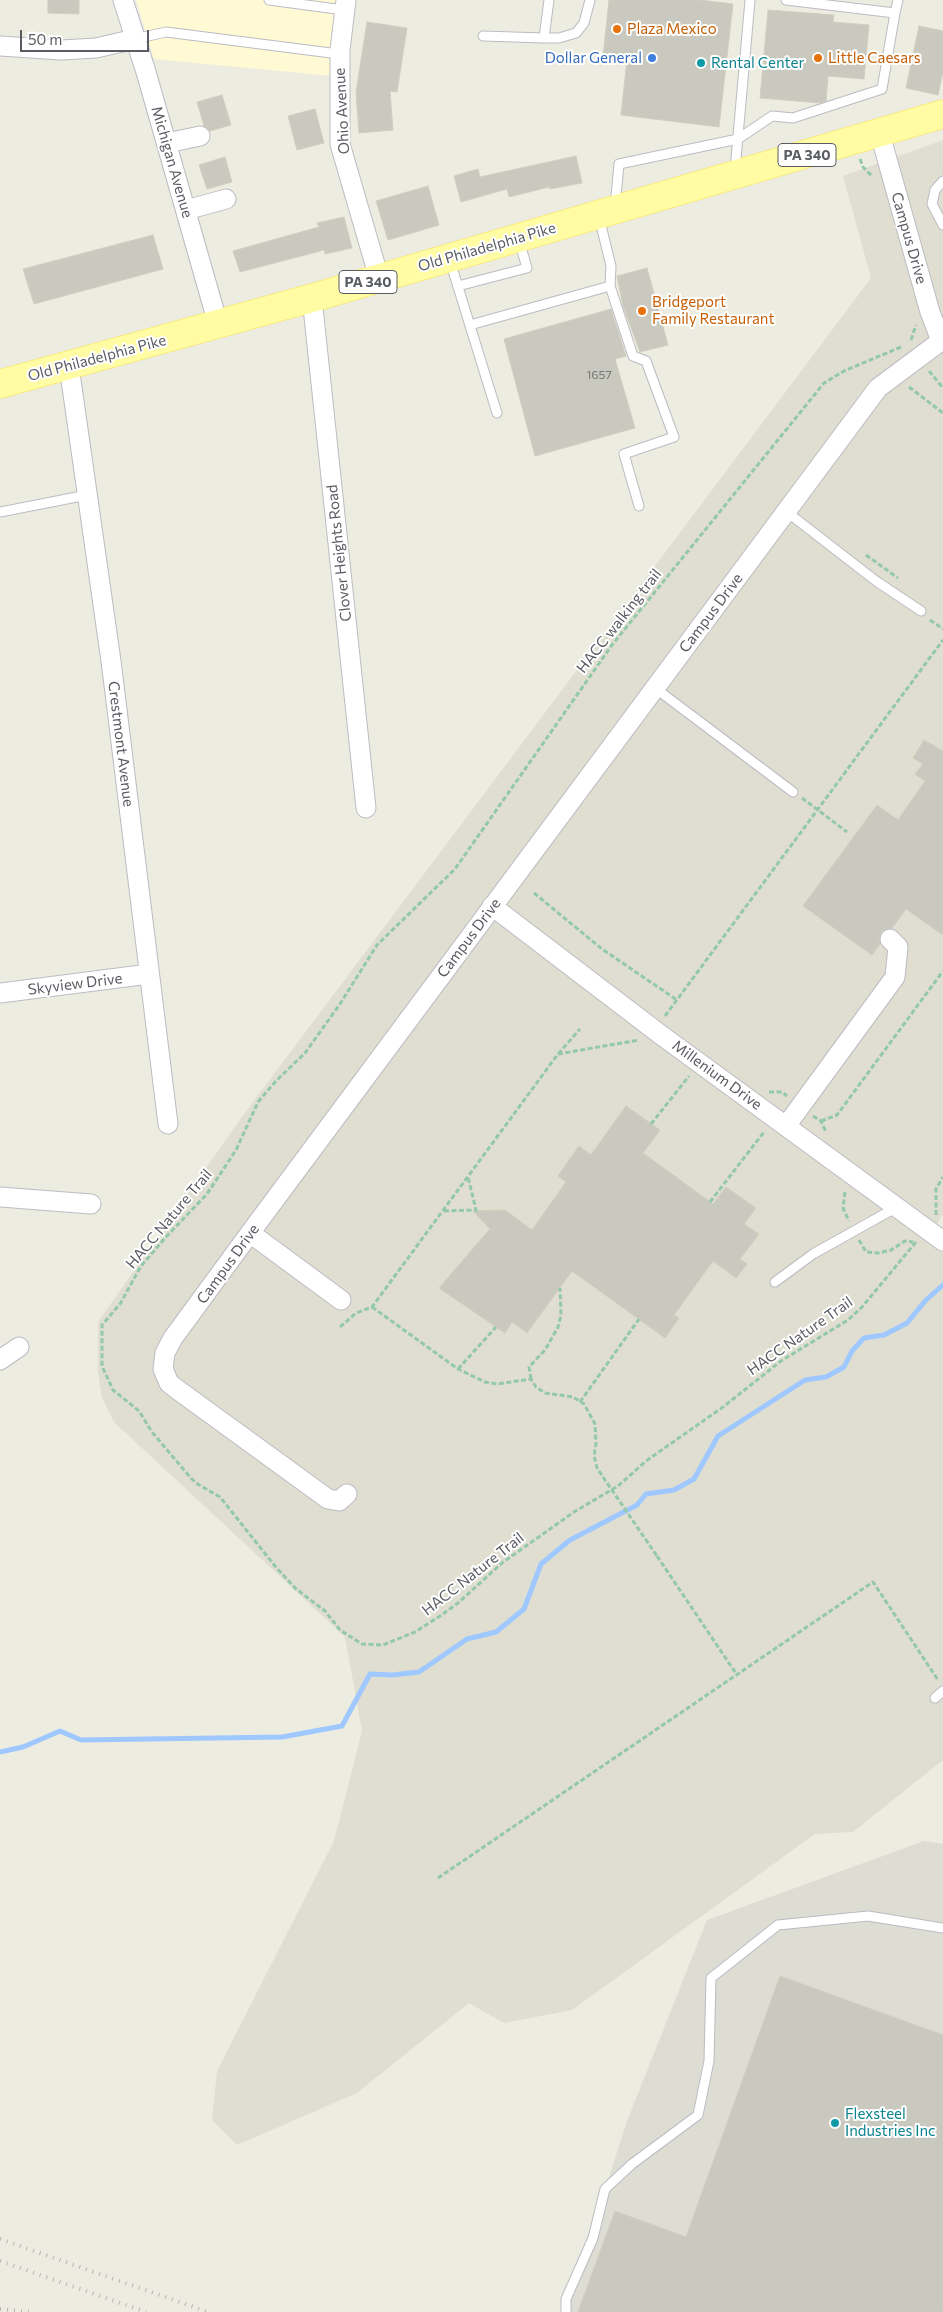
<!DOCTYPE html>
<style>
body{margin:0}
#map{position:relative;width:943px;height:2312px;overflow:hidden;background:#edece0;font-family:Commissioner,sans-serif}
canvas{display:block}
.scale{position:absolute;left:20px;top:30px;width:129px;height:22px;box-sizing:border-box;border:2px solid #595c62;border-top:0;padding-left:6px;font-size:15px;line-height:18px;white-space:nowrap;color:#595c62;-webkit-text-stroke:4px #fff;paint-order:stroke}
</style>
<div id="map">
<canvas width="943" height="2312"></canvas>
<div class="scale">50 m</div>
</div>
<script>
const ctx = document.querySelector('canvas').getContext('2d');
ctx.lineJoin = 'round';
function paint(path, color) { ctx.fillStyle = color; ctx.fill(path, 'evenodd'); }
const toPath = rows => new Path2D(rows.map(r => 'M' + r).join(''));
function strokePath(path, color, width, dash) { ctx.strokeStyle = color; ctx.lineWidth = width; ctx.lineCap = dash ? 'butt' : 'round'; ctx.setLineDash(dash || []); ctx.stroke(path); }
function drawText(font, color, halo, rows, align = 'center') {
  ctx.font = font + ' Commissioner,sans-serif'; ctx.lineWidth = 4; ctx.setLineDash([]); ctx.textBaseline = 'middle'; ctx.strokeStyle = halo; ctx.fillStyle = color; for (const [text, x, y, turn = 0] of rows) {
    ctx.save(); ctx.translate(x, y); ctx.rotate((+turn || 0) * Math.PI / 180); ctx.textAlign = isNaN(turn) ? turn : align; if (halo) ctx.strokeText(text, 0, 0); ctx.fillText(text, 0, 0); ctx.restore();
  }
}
const commercial = toPath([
 [136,0,340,0,332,76,154,59]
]);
const industrial = toPath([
 [924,1841,943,1844,943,2312,566,2312,627,2121,707,1920]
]);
const education = toPath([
 [943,140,943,1214,928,1241,943,1253,943,1760,853,1832,815,1834,572,2010,504,2023,469,2003,357,2093,237,2145,212,2120,217,2071,334,1841,362,1731,345,1637,114,1422,102,1398,98,1373,98,1322,241,1118,871,278,843,176]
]);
const stream = toPath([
 [0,1752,23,1747,60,1731,81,1740,282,1737,342,1726,370,1674,392,1675,419,1672,467,1639,496,1632,524,1609,541,1564,570,1540,637,1505,646,1494,674,1490,694,1479,718,1436,805,1380,826,1377,844,1367,852,1351,864,1338,884,1335,907,1323,926,1300,943,1285]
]);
const building = toPath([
 [48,0,79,0,79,14,48,13,48,0],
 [609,0,700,0,733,4,719,127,621,115,627,60,603,57,609,0],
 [768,10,834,15,833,22,869,25,864,79,828,76,826,101,820,103,760,98,768,10],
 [367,22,407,28,397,92,390,91,393,130,359,133,356,92,367,22],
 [919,26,943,31,943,72,938,95,906,88,919,26],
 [222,95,231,125,210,131,204,126,197,102,222,95],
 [315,109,324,143,297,150,288,116,315,109],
 [576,156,582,183,550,189,549,187,509,197,507,189,461,202,454,176,478,169,480,177,576,156],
 [225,157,232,182,207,189,199,165,225,157],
 [428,186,439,225,388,240,376,201,428,186],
 [344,217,352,248,325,254,324,250,240,272,233,251,319,227,317,223,344,217],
 [153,235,163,269,34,304,23,269,153,235],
 [647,268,668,345,640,352,623,306,617,276,647,268],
 [611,309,626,356,615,359,635,428,535,456,504,339,611,309],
 [924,740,943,751,943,935,906,909,892,928,882,931,879,937,880,944,872,955,803,906,877,805,898,820,925,781,915,774,923,764,913,758,924,740],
 [626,1106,660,1130,643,1153,713,1204,726,1187,756,1208,744,1224,759,1234,740,1259,747,1264,736,1278,713,1261,674,1315,679,1318,665,1338,572,1271,527,1333,512,1322,505,1333,439,1288,490,1229,473,1211,505,1210,532,1230,566,1182,558,1176,579,1146,591,1155,626,1106],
 [780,1976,943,2035,943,2312,578,2312,615,2211,686,2237,780,1976]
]);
const path = toPath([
 [860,159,863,167,872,176],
 [911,340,916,325],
 [901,347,844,371,824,383,612,645,455,869,377,945,340,1004,305,1053,276,1081,258,1102,236,1150,207,1194,165,1238,141,1266,120,1304,102,1325,102,1366,113,1390,139,1411,152,1432,190,1477,196,1483,220,1497,275,1566,295,1588,325,1611,340,1630,362,1644,383,1645,415,1632,440,1616,458,1603,502,1563,574,1512,618,1486,646,1461,723,1407,781,1361,848,1320,862,1307,916,1242],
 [929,371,943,388],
 [909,387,943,413],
 [866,555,898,578],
 [930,620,943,629],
 [802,798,847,832],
 [534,893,602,949,677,1000],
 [665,1016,943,640],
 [558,1054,639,1040],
 [769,1092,782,1092,787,1096],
 [813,1116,821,1121,826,1132],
 [821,1121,837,1115,943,971],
 [651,1124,689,1076],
 [845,1192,843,1208,849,1221],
 [710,1202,764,1132],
 [444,1211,476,1210,468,1177],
 [936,1215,936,1189,943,1177],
 [859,1240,866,1252,879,1253,891,1250,905,1241,913,1242],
 [372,1307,458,1369,485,1382,497,1384,531,1379,536,1387,545,1393,573,1397,584,1404,595,1424,596,1444,594,1456,597,1468,603,1477],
 [340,1327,356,1313,372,1307,558,1054,580,1029],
 [458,1369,496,1327],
 [531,1379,529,1367,545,1350,558,1327,561,1315,560,1288],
 [580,1402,639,1319],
 [657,1556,737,1675],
 [438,1878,873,1582,938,1680]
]);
const lane = toPath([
 [269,0,344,10],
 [786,0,895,13,898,0],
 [483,36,544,38,549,0],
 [544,38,559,38,576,33,584,23,590,0],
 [135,39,166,32,339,54],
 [735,170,750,0],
 [943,181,935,190,932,204,943,225],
 [615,207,619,164,738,139,772,116,793,118,882,89,895,13],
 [599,217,611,266,610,286,633,356,646,361,674,437,624,454,639,506],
 [450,261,497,413],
 [458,286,527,268,519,240],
 [470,325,610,286],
 [0,512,87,495],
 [787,512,876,581,921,611],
 [655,688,793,792],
 [775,1282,813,1254,897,1207],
 [935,1698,943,1691],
 [566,2312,566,2299,593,2238,605,2189,632,2164,698,2115,709,2061,711,1978,778,1925,868,1916,943,1928]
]);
const street = toPath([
 [123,0,146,72,218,324],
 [346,0,340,50,340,144,379,278],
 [0,46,61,50,96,48,135,39],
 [167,143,200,136],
 [186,210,226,199],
 [312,298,366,808],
 [69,366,111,661,168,1124],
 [492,906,661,1035,943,1241],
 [0,993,149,974],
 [786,1126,895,977,898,947,890,939],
 [0,1197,91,1204],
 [250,1233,341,1300],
 [0,1360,19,1347],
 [347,1494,339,1501,328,1499,178,1390,169,1383,163,1369,165,1353,173,1338,250,1233,878,388,941,341,930,312,880,134]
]);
const primary = toPath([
 [0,384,312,298,943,114]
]);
const rail = toPath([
 [0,2239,208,2312],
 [0,2261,146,2312],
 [0,2309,30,2312]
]);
const pathBridge = toPath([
 [603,1477,657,1556]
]);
const markers = [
 [617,29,5,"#e8710a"],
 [652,58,5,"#3f7fe0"],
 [818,58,5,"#e8710a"],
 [701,63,5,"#0f9aa8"],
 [642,311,5,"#e8710a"],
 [835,2123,5,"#0f9aa8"]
];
const numberNames = [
 ["1657",599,375]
];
const shields = [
 [807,155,58],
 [368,282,58]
];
const shieldNames = [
 ["PA 340",807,155],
 ["PA 340",368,282]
];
const foodNames = [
 ["Plaza Mexico",627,29],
 ["Little Caesars",828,58],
 ["Bridgeport",652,302],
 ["Family Restaurant",652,319]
];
const shopNames = [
 ["Dollar General",642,58]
];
const cultureNames = [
 ["Rental Center",711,63],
 ["Flexsteel",845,2114],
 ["Industries Inc",845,2131]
];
const streetNames = [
 ["Ohio Avenue",342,111,-93],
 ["Michigan Avenue",172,162,74],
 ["Campus Drive",909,238,74],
 ["Old Philadelphia Pike",487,247,-16],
 ["Old Philadelphia Pike",97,358,-15],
 ["Clover Heights Road",339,553,-96],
 ["Campus Drive",711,613,-53],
 ["HACC walking trail",619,621,-52],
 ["Crestmont Avenue",121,744,83],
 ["Campus Drive",469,938,-53],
 ["Skyview Drive",75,984,-7],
 ["Millenium Drive",717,1075,36],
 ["HACC Nature Trail",169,1219,-50],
 ["Campus Drive",228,1264,-54],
 ["HACC Nature Trail",800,1336,-35],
 ["HACC Nature Trail",473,1574,-38]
];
paint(commercial, '#fffad3');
paint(industrial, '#ddddd4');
paint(education, '#dfded0');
strokePath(stream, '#9ec8ff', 5);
paint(building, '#cac9bf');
strokePath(building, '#d2cebe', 1);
strokePath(lane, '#bbbcc3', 11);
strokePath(street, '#bbbcc3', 21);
strokePath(primary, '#fae04b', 29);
strokePath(path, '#93c8a9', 3, [5, 2.5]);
strokePath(lane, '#fff', 9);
strokePath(street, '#fff', 19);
strokePath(primary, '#fffca3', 28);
strokePath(rail, '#b4b5b5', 4, [1, 6]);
strokePath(pathBridge, '#93c8a9', 3, [5, 2.5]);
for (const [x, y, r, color] of markers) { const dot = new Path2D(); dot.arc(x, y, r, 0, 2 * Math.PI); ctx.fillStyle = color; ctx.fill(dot); strokePath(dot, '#fff', 2); }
drawText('12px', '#757779', null, numberNames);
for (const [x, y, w] of shields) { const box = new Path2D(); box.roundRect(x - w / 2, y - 11.5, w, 23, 4); ctx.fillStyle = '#fff'; ctx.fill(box); strokePath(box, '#595c62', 1); }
drawText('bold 14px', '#595c62', null, shieldNames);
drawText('15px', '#c56008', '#fff', foodNames, 'left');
drawText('15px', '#366cbe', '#fff', shopNames, 'right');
drawText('15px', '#0d838f', '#fff', cultureNames, 'left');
drawText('15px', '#595c62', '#fff', streetNames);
</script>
